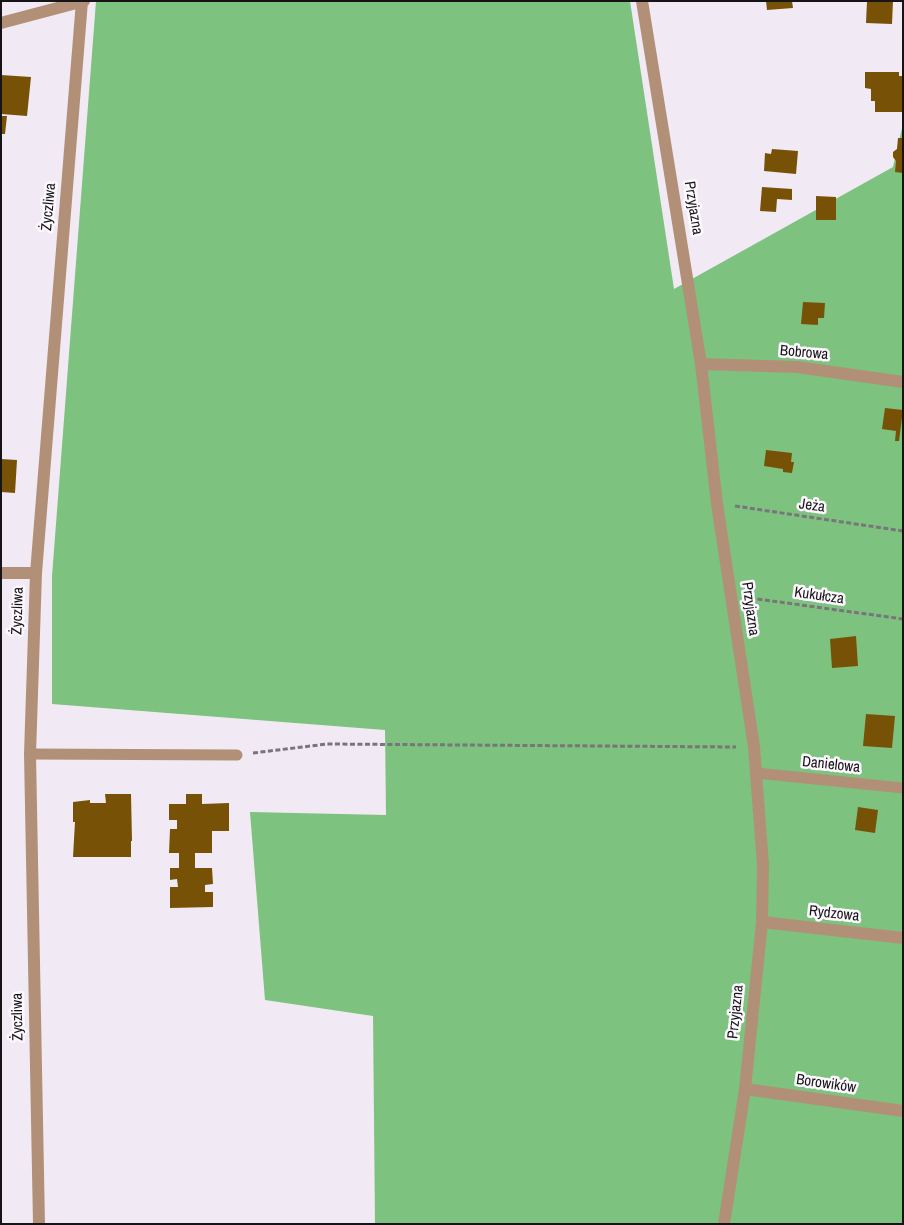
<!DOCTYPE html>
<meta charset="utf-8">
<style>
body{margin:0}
#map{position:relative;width:904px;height:1225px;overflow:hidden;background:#f1eaf4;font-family:"Archivo Narrow",sans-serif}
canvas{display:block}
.frame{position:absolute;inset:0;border:2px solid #161417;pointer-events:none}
</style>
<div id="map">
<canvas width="904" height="1225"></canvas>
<div class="frame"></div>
</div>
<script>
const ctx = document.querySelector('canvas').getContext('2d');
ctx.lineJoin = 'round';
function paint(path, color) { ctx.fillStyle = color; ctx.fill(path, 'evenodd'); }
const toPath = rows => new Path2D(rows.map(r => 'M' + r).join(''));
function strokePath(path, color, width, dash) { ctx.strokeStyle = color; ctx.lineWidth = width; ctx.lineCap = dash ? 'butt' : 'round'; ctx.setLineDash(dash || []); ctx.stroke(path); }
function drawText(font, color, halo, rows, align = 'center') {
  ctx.font = font + ' "Archivo Narrow",sans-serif'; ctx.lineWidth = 5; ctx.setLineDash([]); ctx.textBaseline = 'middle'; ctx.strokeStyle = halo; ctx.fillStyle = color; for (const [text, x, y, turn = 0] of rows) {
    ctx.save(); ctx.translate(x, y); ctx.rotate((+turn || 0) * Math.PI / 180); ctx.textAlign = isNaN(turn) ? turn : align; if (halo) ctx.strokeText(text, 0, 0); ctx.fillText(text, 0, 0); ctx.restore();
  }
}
const forest = toPath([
 [96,1,630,1,674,289,893,167,903,124,903,1224,375,1224,373,1016,265,1000,250,812,386,815,385,730,52,704,52,576]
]);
const building = toPath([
 [766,1,792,1,793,8,767,10],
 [867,1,893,1,892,24,866,23],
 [865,72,899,72,899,76,903,76,903,112,875,112,875,101,871,101,871,89,865,88],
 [1,75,31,77,27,116,1,114],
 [1,116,7,116,5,134,1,134],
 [898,138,903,138,903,173,895,172,896,161,893,157,893,152,897,149],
 [772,149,798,151,796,174,764,171,765,153,771,154],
 [762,187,792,189,792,200,777,199,776,212,760,211],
 [816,196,836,197,836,220,816,220],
 [803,302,825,303,824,318,818,318,818,325,801,324],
 [885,408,903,410,899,441,895,441,896,431,882,429],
 [766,450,792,453,791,462,794,462,792,473,783,472,783,469,764,466],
 [1,459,17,460,15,493,1,492],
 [856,636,858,666,832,668,830,639],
 [866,714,895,716,892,748,863,746],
 [105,794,131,794,132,841,131,841,131,857,73,857,75,822,73,822,73,802,90,800,90,803,106,803],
 [186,794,202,794,202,804,229,803,229,831,212,831,212,853,195,853,195,868,212,868,213,884,205,885,205,892,213,892,213,907,170,908,170,887,178,887,177,879,170,880,170,868,179,868,179,853,169,853,170,829,177,829,177,820,169,820,169,804,186,804],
 [858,807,878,810,875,833,855,830]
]);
const path = toPath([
 [735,506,903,531],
 [750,598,903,619],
 [253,753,327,744,736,747]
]);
const service = toPath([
 [30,754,237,755],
 [756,773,903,788]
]);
const minor = toPath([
 [642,1,701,364,717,504,754,747,763,865,762,922,745,1089,724,1224],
 [1,23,84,1],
 [701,364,797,367,903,382],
 [1,573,36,573],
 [762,922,903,938],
 [745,1089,903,1111],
 [39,1224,30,754,36,573,82,1]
]);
const streetNames = [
 ["Życzliwa",49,207,-85],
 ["Przyjazna",693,208,81],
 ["Bobrowa",804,353,5],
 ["Jeża",812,506,8],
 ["Kukułcza",819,596,8],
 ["Przyjazna",750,609,82],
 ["Życzliwa",18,611,-88],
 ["Danielowa",831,765,6],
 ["Rydzowa",834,914,6],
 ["Przyjazna",736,1012,-84],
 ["Życzliwa",18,1017,-91],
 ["Borowików",826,1084,8]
];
paint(forest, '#7dc27f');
paint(building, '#775206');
strokePath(path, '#79757b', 3, [5, 2.5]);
strokePath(service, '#b29078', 11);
strokePath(minor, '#b29078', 12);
drawText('15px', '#161417', '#fcf8fe', streetNames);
</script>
